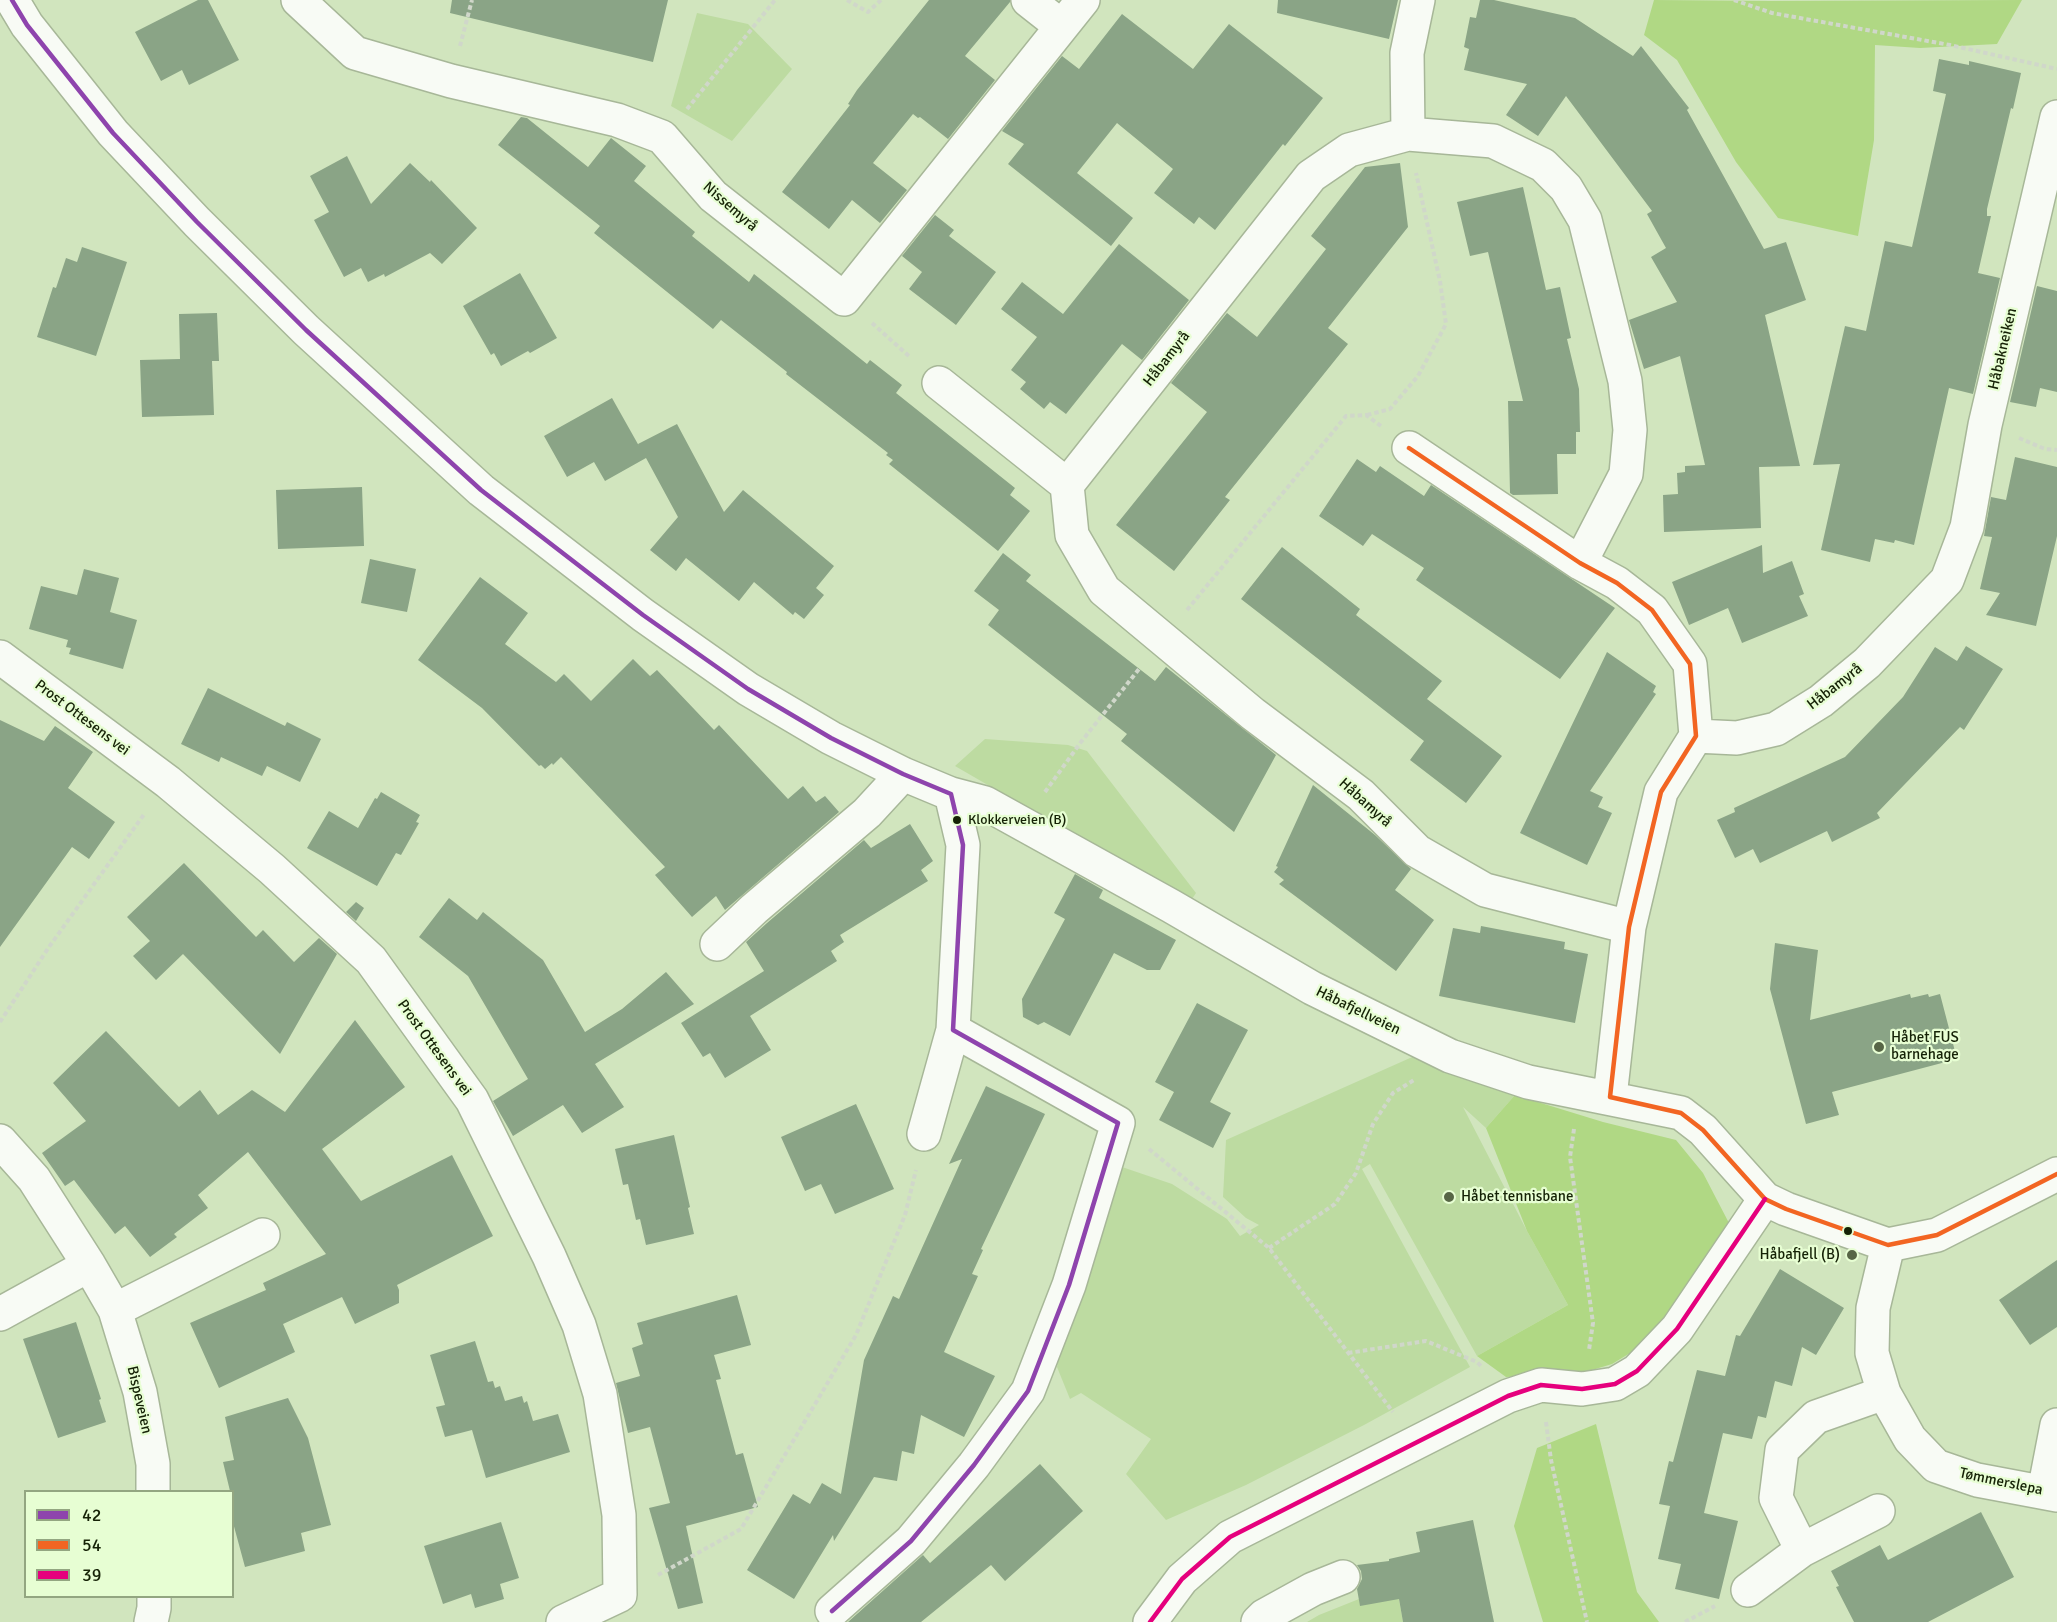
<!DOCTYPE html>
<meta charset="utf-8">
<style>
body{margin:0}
#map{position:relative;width:2057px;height:1622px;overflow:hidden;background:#d1e5be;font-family:Signika,sans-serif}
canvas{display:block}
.legend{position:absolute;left:24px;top:1490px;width:210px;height:108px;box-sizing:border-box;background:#e7fed3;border:2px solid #93a681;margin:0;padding:8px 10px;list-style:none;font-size:18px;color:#152206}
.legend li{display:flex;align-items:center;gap:12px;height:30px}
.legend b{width:30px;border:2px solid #93a681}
</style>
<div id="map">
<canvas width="2057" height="1622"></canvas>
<ul class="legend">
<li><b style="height:8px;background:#8e44ad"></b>42</li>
<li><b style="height:8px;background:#f26522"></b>54</li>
<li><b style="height:8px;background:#e5007d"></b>39</li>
</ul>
</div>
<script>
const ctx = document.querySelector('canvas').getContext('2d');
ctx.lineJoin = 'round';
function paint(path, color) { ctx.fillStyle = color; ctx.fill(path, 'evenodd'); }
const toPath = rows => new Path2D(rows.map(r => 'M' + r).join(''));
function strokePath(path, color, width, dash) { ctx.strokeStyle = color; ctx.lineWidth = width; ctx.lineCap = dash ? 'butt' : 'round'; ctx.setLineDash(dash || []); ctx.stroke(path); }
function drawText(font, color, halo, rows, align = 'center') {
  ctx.font = font + ' Signika,sans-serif'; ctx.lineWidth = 4.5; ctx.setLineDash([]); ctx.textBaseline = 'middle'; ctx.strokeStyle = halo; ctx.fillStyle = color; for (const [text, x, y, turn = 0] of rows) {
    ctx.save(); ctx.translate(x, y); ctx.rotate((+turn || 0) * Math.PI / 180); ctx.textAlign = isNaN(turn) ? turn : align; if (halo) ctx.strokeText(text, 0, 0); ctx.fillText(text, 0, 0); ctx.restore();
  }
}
const green = toPath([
 [697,13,748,24,792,69,732,141,671,106],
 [985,739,1068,745,1087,751,1196,893,1190,902,955,766],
 [1419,1054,1515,1095,1486,1128,1463,1107,1527,1231,1568,1305,1477,1356,1370,1164,1362,1169,1470,1367,1364,1425,1246,1485,1166,1520,1126,1474,1151,1439,1081,1393,1070,1399,1057,1367,1064,1326,1122,1167,1172,1184,1227,1219,1240,1236,1259,1225,1246,1218,1223,1197,1226,1140],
 [1398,1594,1403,1622,1307,1622,1319,1615,1359,1599]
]);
const forest = toPath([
 [1654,0,1771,1,2022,0,1997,44,1920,48,1875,45,1874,140,1858,236,1778,218,1736,162,1677,60,1644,35],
 [1515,1095,1603,1122,1676,1140,1703,1173,1730,1225,1650,1341,1612,1364,1579,1374,1506,1377,1477,1356,1568,1305,1527,1231,1486,1128],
 [1596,1424,1637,1592,1659,1622,1543,1622,1514,1526,1537,1448]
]);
const building = toPath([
 [198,0,208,0,239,60,189,85,182,70,161,81,135,32],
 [452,0,668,0,653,62,450,13],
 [929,0,1010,0,1010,2,965,56,995,80,948,139,920,117,918,118,913,114,873,163,907,190,880,223,852,200,829,229,782,192,850,105,848,104,857,90],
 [1278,0,1398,0,1389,39,1277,13],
 [1480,0,1494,0,1575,18,1633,56,1641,46,1689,108,1687,110,1764,249,1786,242,1806,300,1765,315,1800,466,1759,467,1761,528,1664,532,1663,495,1678,494,1677,473,1685,472,1685,466,1705,465,1680,356,1644,369,1629,320,1677,302,1651,257,1666,248,1647,214,1652,211,1566,96,1538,136,1506,115,1527,84,1464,70,1469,49,1464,47,1470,17,1476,18],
 [1122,14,1193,69,1229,24,1323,98,1285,146,1283,144,1215,230,1199,217,1194,224,1154,193,1173,169,1117,123,1077,173,1133,218,1111,246,1008,164,1024,144,1002,131,1062,56,1079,69],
 [1939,59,1969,65,1969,61,2021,73,2013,109,2011,108,1987,209,1987,216,1991,216,1978,273,2000,278,1973,394,1949,388,1914,545,1895,540,1894,543,1875,539,1870,562,1821,550,1840,464,1813,465,1845,326,1866,331,1885,241,1912,247,1946,94,1933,91],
 [521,117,527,118,588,167,611,138,646,166,634,181,695,232,692,236,749,282,754,274,867,364,870,360,902,385,896,393,1015,488,1010,495,1030,511,998,551,889,464,893,460,886,455,888,453,786,374,787,372,721,320,713,329,594,233,600,226,498,145],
 [347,156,371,204,410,163,430,182,431,180,477,228,442,264,430,253,385,277,384,274,368,282,361,268,344,277,314,220,329,212,310,176],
 [1400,163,1408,227,1328,328,1348,344,1225,497,1230,500,1174,571,1116,525,1207,412,1171,383,1227,313,1257,337,1326,249,1311,236,1365,167],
 [1523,187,1546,290,1560,287,1571,338,1567,339,1579,389,1580,432,1576,432,1576,454,1557,454,1558,494,1513,495,1510,493,1508,401,1523,401,1488,252,1470,256,1457,202],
 [935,215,954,230,949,236,996,272,956,325,909,289,922,272,902,256],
 [1119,244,1189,300,1142,360,1122,344,1066,414,1050,402,1044,409,1020,389,1026,382,1011,370,1037,337,1001,309,1022,282,1063,314],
 [82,247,127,262,96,356,37,337,53,287,56,288,66,258,77,262],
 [520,273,557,338,530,353,528,351,501,366,494,353,491,355,463,306],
 [2037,286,2057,291,2057,392,2040,388,2036,407,2010,402],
 [217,313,219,361,212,361,214,415,142,417,140,360,180,359,179,314],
 [612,398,639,446,638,444,677,424,724,512,743,490,834,566,816,588,824,595,804,619,795,612,793,615,754,582,739,601,686,558,676,571,650,550,678,517,646,458,605,481,594,462,567,477,544,436],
 [2015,457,2057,467,2057,536,2036,626,1986,615,2000,593,1980,589,1992,537,1984,536,1991,497,2006,500],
 [1357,459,1376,472,1380,466,1424,496,1431,485,1615,608,1560,679,1416,580,1424,568,1372,534,1363,546,1319,516],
 [362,487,364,546,278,549,276,490],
 [1762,545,1763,573,1792,561,1804,594,1799,596,1808,616,1742,643,1728,608,1689,625,1672,582],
 [1282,547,1360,609,1356,615,1442,681,1427,699,1502,756,1466,803,1410,760,1424,741,1241,599],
 [1003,553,1031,575,1026,581,1155,681,1166,667,1276,755,1234,832,1121,741,1127,734,988,625,999,610,974,591],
 [370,559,416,569,407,612,361,603],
 [84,569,119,578,110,612,137,620,123,669,69,654,71,648,66,647,68,640,29,629,41,586,77,595],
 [480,577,528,613,505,644,556,682,564,674,591,701,633,659,650,676,657,670,714,730,719,725,788,799,803,786,816,802,825,796,839,812,725,910,716,896,692,917,655,875,665,867,561,757,553,765,552,763,545,769,541,765,539,766,482,708,418,660],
 [1966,646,2003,669,1964,730,1960,727,1877,813,1880,818,1832,842,1827,831,1760,863,1753,849,1735,858,1717,820,1735,812,1734,808,1845,757,1903,697,1935,647,1957,661],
 [1607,652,1656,686,1653,692,1656,694,1590,791,1603,797,1598,807,1612,813,1587,865,1520,833],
 [208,688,285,726,287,722,321,739,300,782,267,766,262,776,221,757,219,762,181,744],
 [0,720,44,741,55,726,93,752,68,788,115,822,89,859,72,847,0,947],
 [1313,785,1375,835,1411,869,1395,890,1434,920,1396,971,1279,884,1284,880,1274,872,1278,867,1276,866],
 [381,792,420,815,416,822,419,823,401,855,396,853,377,886,307,848,329,811,358,828,375,798,377,799],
 [910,824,933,861,921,870,928,881,840,935,844,942,831,951,837,961,750,1016,771,1050,725,1078,710,1053,703,1057,681,1023,764,971,746,942,767,923,864,840,871,848],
 [184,863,256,937,263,930,294,962,319,938,337,954,280,1054,183,954,156,980,133,956,150,941,127,917],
 [1075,874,1103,890,1099,898,1176,940,1160,970,1147,970,1114,953,1070,1036,1044,1022,1038,1025,1023,1017,1022,999,1065,919,1054,913],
 [449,898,477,920,483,912,543,960,585,1032,622,1009,666,972,694,1004,595,1064,624,1107,582,1133,563,1105,513,1136,493,1101,528,1079,468,976,419,937],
 [356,902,364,908,356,921,346,912],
 [1481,926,1565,942,1564,949,1588,954,1575,1023,1439,996,1453,928,1480,933],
 [1775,943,1818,950,1810,1020,1910,994,1911,998,1928,994,1929,997,1940,994,1957,1059,1832,1092,1839,1115,1806,1124,1770,989],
 [1197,1003,1248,1030,1210,1102,1231,1113,1213,1148,1159,1120,1174,1092,1155,1082],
 [355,1020,405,1087,322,1149,361,1201,452,1155,493,1236,397,1285,399,1290,399,1303,355,1324,342,1297,283,1324,295,1352,219,1388,190,1323,266,1290,263,1283,326,1254,248,1152,198,1195,208,1208,174,1234,177,1237,150,1257,125,1226,115,1234,74,1180,65,1186,42,1153,86,1121,53,1083,106,1031,179,1107,200,1090,218,1115,252,1090,285,1112],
 [986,1086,1045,1114,981,1249,983,1250,972,1274,978,1276,944,1352,995,1376,964,1437,921,1415,914,1454,902,1451,897,1481,874,1477,834,1541,833,1535,794,1599,747,1570,793,1494,810,1504,822,1483,841,1494,864,1360,893,1296,899,1299,962,1159,949,1164],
 [856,1104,894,1189,835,1214,821,1184,805,1191,781,1137],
 [674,1135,690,1207,688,1208,694,1234,646,1245,640,1219,636,1220,628,1184,623,1185,615,1149],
 [2057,1260,2057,1327,2030,1345,1999,1300],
 [1780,1269,1844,1308,1816,1355,1802,1347,1792,1386,1775,1381,1766,1418,1758,1416,1752,1439,1723,1433,1704,1513,1738,1521,1719,1599,1675,1589,1681,1564,1658,1559,1670,1506,1659,1504,1669,1461,1673,1462,1697,1370,1725,1376,1736,1335,1740,1336],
 [737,1295,751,1345,714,1355,721,1379,716,1380,736,1455,743,1453,758,1507,686,1526,703,1603,678,1609,649,1508,670,1503,650,1427,628,1433,616,1383,640,1376,632,1348,643,1344,637,1323],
 [76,1322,101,1399,99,1400,106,1422,58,1438,23,1339],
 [475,1341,488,1382,493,1381,495,1388,500,1386,505,1401,522,1396,524,1403,527,1401,533,1421,558,1414,570,1452,486,1478,472,1430,445,1437,436,1407,445,1405,430,1355],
 [288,1398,308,1438,331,1525,301,1533,305,1551,245,1567,232,1519,232,1491,230,1491,223,1462,234,1460,225,1417],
 [1040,1464,1083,1511,1005,1581,991,1565,921,1622,848,1622,923,1555,930,1563],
 [1981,1512,2014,1577,1928,1622,1854,1622,1836,1587,1839,1586,1831,1571,1880,1545,1888,1560],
 [1473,1520,1494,1622,1403,1622,1399,1599,1360,1606,1357,1589,1362,1579,1361,1571,1357,1565,1389,1561,1389,1559,1420,1552,1416,1532],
 [501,1522,519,1578,500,1584,504,1599,475,1608,471,1594,443,1604,424,1546]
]);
const path = toPath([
 [847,0,868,12,881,0],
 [1734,0,1772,13,1950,45,2057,69],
 [460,46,472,0],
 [687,109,775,0],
 [872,323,911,358],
 [1367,415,1390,409,1418,376,1446,324,1440,281,1416,173],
 [2019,438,2045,449,2057,450],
 [1187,610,1346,416,1366,415,1381,426],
 [1045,792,1081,742,1139,669],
 [0,1022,49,947,145,813],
 [1574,1129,1570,1157,1593,1323,1589,1350],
 [1149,1149,1269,1248,1393,1412],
 [1269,1248,1335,1204,1356,1173,1373,1124,1393,1093,1414,1080],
 [1348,1353,1426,1341,1477,1362,1481,1366],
 [1546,1422,1551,1460,1587,1622],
 [658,1575,741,1529,856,1335,905,1215,916,1170],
 [1685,1622,1715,1606]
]);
const minor = toPath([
 [12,0,27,25,113,133,197,222,306,330,481,490,643,615,748,689,831,738,903,774,951,794,985,803,1171,906,1312,988,1450,1056,1528,1082,1681,1113,1703,1130,1765,1199,1786,1209,1888,1245,1937,1235,2057,1174],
 [298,0,355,53,451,81,617,120,662,137,713,196,844,299,1083,0],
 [1028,0,1061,26],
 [1408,134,1407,53,1418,0],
 [939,383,1067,485],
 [1409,448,1580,563,1617,583,1652,610,1690,664,1696,736,1661,792,1629,927,1610,1097],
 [1580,563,1626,474,1630,430,1625,381,1585,220,1566,188,1543,165,1493,141,1408,134,1349,150,1311,176,1067,485,1072,535,1104,590,1253,714,1361,795,1417,851,1485,890,1629,927],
 [0,657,168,782,272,869,371,960,472,1100,549,1256,579,1325,600,1394,619,1515,620,1595,563,1622],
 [1696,736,1737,738,1776,729,1821,701,1867,663,1947,580,1967,527,1985,425,2057,117],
 [717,944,754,909,867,813,903,774],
 [924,1134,953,1030],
 [0,1141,34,1179,89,1265,115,1310,140,1392,153,1464,153,1492],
 [1888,1245,1873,1308,1872,1353,1884,1393,1910,1439,1936,1466,1977,1480,2057,1495],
 [115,1310,263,1235],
 [0,1314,89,1265],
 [2044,1492,2057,1425],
 [1802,1550,1776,1498,1782,1450,1816,1417,1884,1393],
 [1748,1590,1802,1550,1878,1511],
 [832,1611,911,1541,974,1465,1028,1391,1069,1285,1118,1123,953,1030,963,845,951,794],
 [151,1622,154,1608,154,1596],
 [1150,1622,1182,1579,1230,1537,1508,1396,1541,1385,1582,1389,1615,1384,1637,1371,1677,1329,1765,1199],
 [1258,1622,1264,1616,1313,1589,1343,1577]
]);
const bus1 = toPath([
 [12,0,27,25,113,133,197,222,306,330,481,490,643,615,748,689,831,738,903,774,951,794,963,845,953,1030,1118,1123,1069,1285,1028,1391,974,1465,911,1541,832,1611]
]);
const bus2 = toPath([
 [1409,448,1580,563,1617,583,1652,610,1690,664,1696,736,1661,792,1629,927,1610,1097,1681,1113,1703,1130,1765,1199,1786,1209,1888,1245,1937,1235,2057,1174]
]);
const bus3 = toPath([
 [1150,1622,1182,1579,1230,1537,1508,1396,1541,1385,1582,1389,1615,1384,1637,1371,1677,1329,1765,1199]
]);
const markers = [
 [957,820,5,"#152206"],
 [1879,1047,6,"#576646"],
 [1449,1197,6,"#576646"],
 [1848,1231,5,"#152206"],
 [1852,1255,6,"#576646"]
];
const busNames = [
 ["Klokkerveien (B)",968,820]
];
const streetNames = [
 ["Nissemyrå",730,207,41],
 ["Håbakneiken",2003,349,-77],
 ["Håbamyrå",1167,359,-52],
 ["Håbamyrå",1835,687,-38],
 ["Prost Ottesens vei",82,718,37],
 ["Håbamyrå",1365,803,42],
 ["Håbafjellveien",1358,1011,26],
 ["Prost Ottesens vei",434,1048,54],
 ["Bispeveien",139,1400,77],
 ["Tømmerslepa",2001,1482,12]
];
const poiNames = [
 ["Håbet FUS",1891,1038],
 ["barnehage",1891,1055],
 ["Håbet tennisbane",1461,1197],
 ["Håbafjell (B)",1840,1255,"right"]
];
paint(green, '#bddba1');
paint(forest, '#b0d884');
paint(building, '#8aa486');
strokePath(minor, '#a7b798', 36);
strokePath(path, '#d0d7ca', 4, [4.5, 3]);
strokePath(minor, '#f8fbf5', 33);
strokePath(bus1, '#8e44ad', 4.5);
strokePath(bus2, '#f26522', 4.5);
strokePath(bus3, '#e5007d', 4.5);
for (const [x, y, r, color] of markers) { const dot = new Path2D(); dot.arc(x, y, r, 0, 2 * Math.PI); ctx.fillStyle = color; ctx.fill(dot); strokePath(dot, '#e7fed3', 2); }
drawText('14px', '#152206', '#e7fed3', busNames, 'left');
drawText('15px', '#152206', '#e7fed3', streetNames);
drawText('15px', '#152206', '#e7fed3', poiNames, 'left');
</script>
